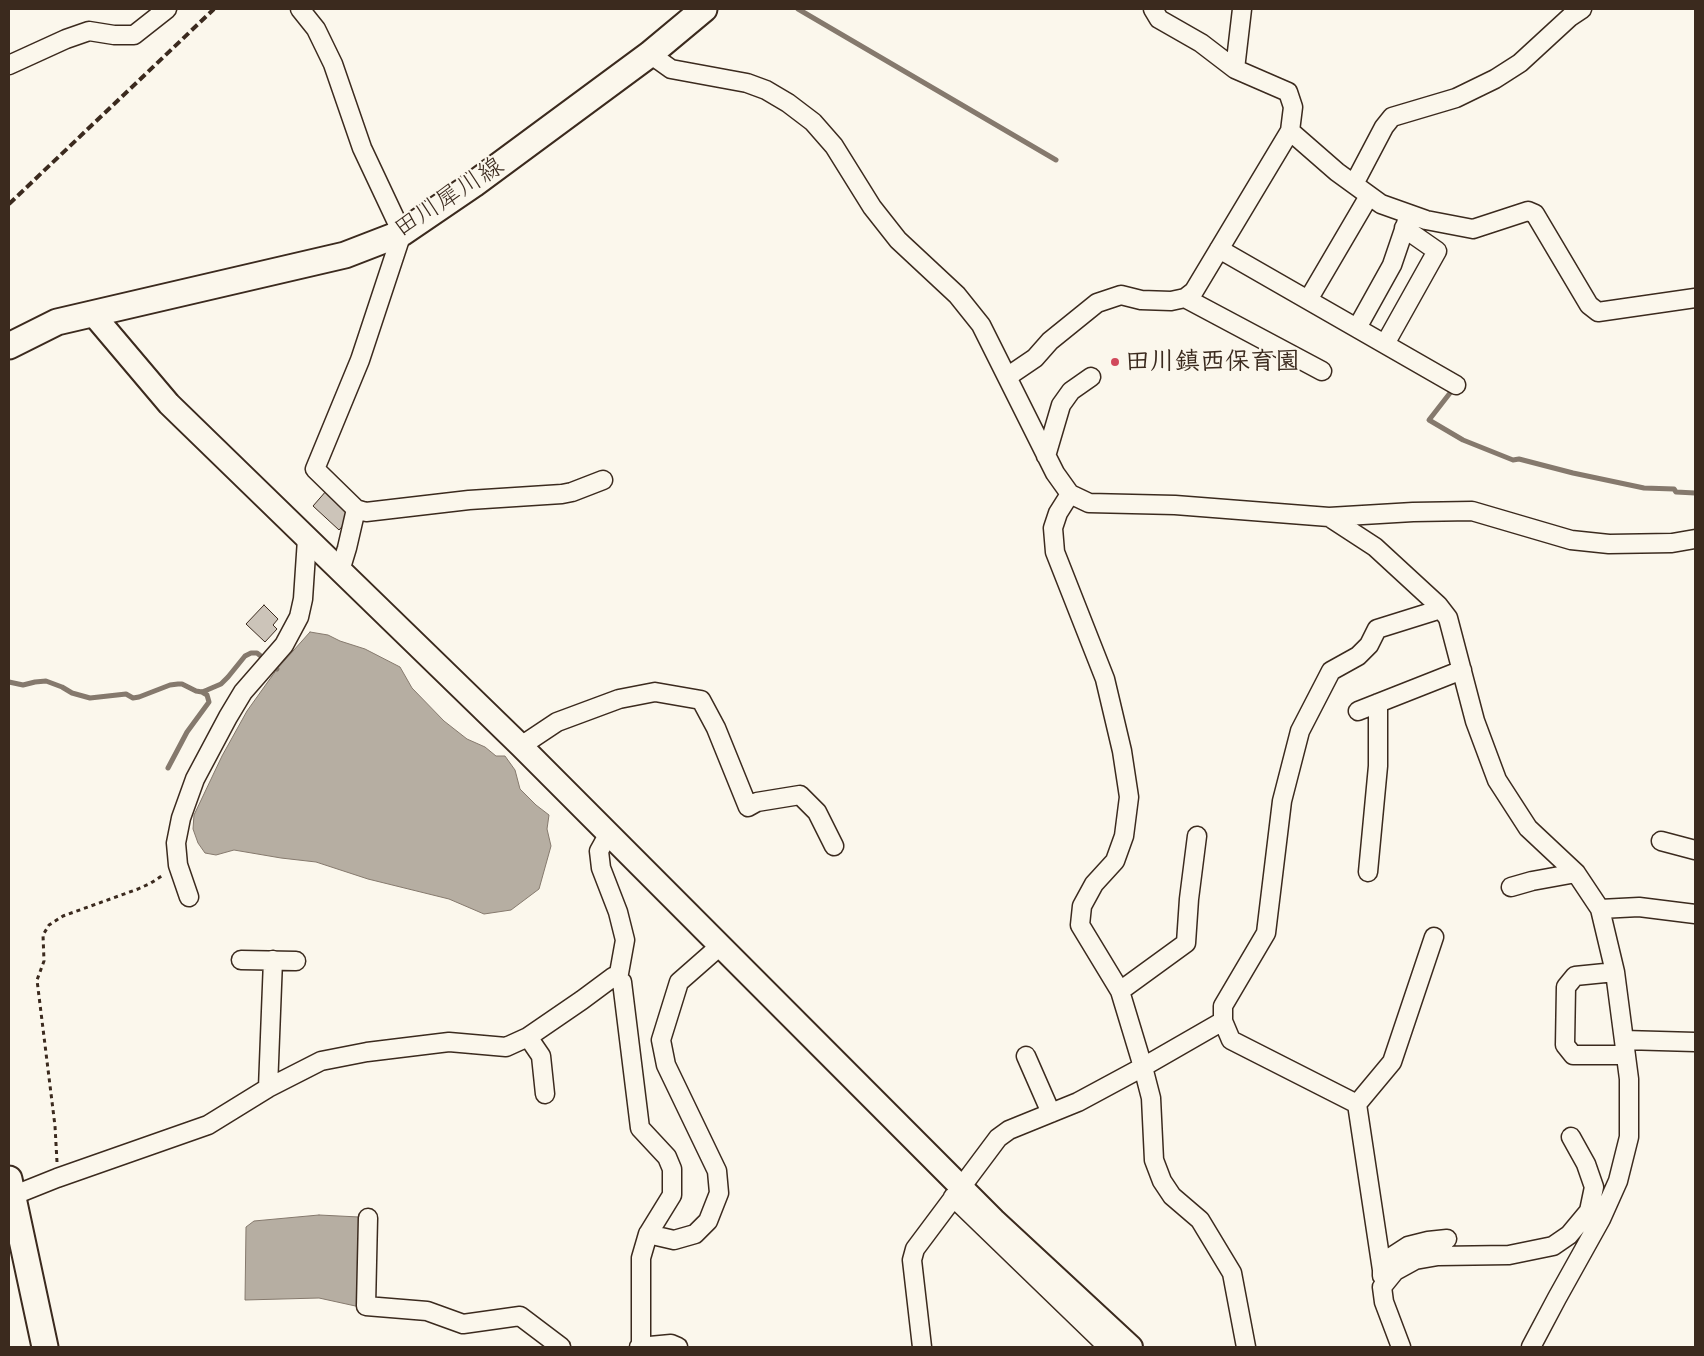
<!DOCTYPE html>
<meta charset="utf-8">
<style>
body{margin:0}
#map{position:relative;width:1704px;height:1356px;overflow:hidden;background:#fbf7ec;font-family:Caveat,sans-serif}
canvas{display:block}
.frame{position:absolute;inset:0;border:10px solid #3b2a1e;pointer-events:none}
</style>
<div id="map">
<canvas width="1704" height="1356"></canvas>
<div class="frame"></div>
</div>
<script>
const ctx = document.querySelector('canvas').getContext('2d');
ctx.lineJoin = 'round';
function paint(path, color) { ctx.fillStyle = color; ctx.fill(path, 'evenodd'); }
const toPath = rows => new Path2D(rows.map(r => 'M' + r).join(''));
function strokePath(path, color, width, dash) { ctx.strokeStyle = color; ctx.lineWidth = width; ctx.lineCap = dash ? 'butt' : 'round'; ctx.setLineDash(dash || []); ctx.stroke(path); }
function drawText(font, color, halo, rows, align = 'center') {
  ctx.font = font + ' Caveat,"Klee One",sans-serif'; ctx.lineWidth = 4.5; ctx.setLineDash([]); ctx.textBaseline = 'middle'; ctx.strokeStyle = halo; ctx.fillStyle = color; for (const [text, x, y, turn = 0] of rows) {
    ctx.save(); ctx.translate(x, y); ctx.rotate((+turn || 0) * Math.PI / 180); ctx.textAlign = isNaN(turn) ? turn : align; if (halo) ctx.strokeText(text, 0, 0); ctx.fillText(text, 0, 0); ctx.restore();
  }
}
const water = toPath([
 [310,632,328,635,340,641,365,649,400,667,412,688,444,721,467,739,485,747,496,756,505,756,515,770,520,789,536,805,549,815,547,829,551,846,539,889,511,910,484,914,449,899,368,879,316,862,281,858,234,850,216,855,205,853,198,843,193,829,194,815,222,756,247,711,277,669,310,632],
 [319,1215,359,1217,360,1307,319,1298,245,1300,246,1227,254,1221,319,1215]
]);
const stream = toPath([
 [798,9,1056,160],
 [1450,393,1429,420,1463,440,1513,460,1519,459,1573,473,1644,488,1674,489,1676,492,1695,493],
 [9,682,23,685,35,682,46,681,62,687,72,693,90,698,126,694,133,698,139,697,170,685,178,684,182,684,196,691,202,692,207,690,221,684,228,677,245,656,251,653,257,653,277,669],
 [168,768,187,732,209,702,207,695,202,692]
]);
const building = toPath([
 [327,490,346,506,343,509,348,514,349,519,339,530,313,506,327,490],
 [264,605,278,619,273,625,277,629,265,642,246,624,264,605]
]);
const path = toPath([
 [57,1162,55,1126,37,980,44,961,43,935,49,925,63,916,138,889,151,883,163,875]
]);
const minor = toPath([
 [300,9,316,29,333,64,362,148,402,233,360,360,315,469,356,509,347,548,340,571],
 [650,54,671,69,747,83,766,90,788,103,813,122,834,146,872,207,898,240,957,295,981,325,1055,473,1070,494,1089,503,1175,505,1329,517,1413,512,1472,511,1571,540,1609,544,1672,543,1695,539],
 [9,65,66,39,89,31,114,35,134,35,167,9],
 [1235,69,1242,9],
 [1290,131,1337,172,1381,204,1426,220,1473,229,1528,211,1535,214,1589,305,1598,312,1695,298],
 [1354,184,1384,127,1392,117,1456,98,1495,79,1520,63,1570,17,1582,9],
 [1219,249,1456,385],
 [1185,298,1322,371],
 [1308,300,1369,196],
 [1357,328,1392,265,1408,218],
 [1385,344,1437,251,1404,228],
 [1007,377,1035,358,1050,341,1097,303,1121,295,1141,300,1171,301,1185,298,1194,291,1290,131,1293,107,1288,92,1235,69,1201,43,1159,19,1153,9],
 [1046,456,1061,405,1071,391,1091,377],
 [1070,494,1058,513,1053,528,1055,552,1105,679,1122,751,1129,797,1124,836,1115,861,1094,884,1082,906,1080,925,1120,991,1143,1067,1151,1098,1154,1160,1162,1181,1172,1196,1200,1220,1232,1273,1246,1347],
 [356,509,366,512,469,500,562,494,572,492,603,480],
 [1329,517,1375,547,1438,605,1448,618,1475,721,1497,780,1528,828,1576,873,1600,909,1615,972,1629,1079,1629,1137,1618,1181,1601,1219,1557,1298,1531,1347],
 [1358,711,1462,670],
 [521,746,557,722,619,699,655,692,701,700,716,728,748,807,757,802,800,795,817,812,834,846],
 [609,833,599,851,601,868,618,912,625,940,618,979],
 [1661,841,1695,850],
 [1368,872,1378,766,1378,703],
 [1511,887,1532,881,1576,873],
 [189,897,178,865,176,843,181,818,195,779,228,717,243,692,284,645,299,617,303,599,307,539],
 [1600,909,1639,907,1695,914],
 [241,960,296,961],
 [1615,972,1575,976,1566,987,1565,1045,1573,1055,1626,1055],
 [1120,991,1186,943,1189,899,1197,836],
 [528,1037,541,1056,545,1094],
 [1624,1040,1695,1042],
 [1026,1056,1051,1113],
 [268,1088,273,960],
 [1357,1104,1392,1062,1434,937],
 [12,1196,57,1178,208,1125,268,1088,321,1061,367,1052,449,1042,506,1047,528,1037,582,1000,613,977,622,982,640,1128,667,1157,672,1169,672,1195,648,1234,641,1258,641,1347],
 [953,1197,1108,1347],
 [368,1218,366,1306,427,1311,463,1324,520,1316,561,1347],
 [648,1234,674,1240,695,1234,708,1221,719,1193,717,1171,666,1065,661,1040,679,982,720,946],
 [1382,1270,1357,1104,1231,1040,1223,1021,1223,1006,1266,933,1282,801,1300,731,1331,671,1358,656,1369,645,1377,629,1441,609],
 [1382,1276,1382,1270,1391,1257,1408,1246,1428,1241,1447,1239],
 [639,1347,671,1344,678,1347],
 [922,1347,912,1260,915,1249,998,1138,1009,1130,1078,1102,1143,1067,1223,1021],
 [1401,1347,1384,1302,1382,1287,1395,1271,1415,1260,1438,1256,1509,1255,1553,1246,1569,1235,1589,1211,1594,1187,1586,1164,1571,1137]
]);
const tertiary = toPath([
 [92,313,169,404,521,746,994,1220,1131,1347]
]);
const secondary = toPath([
 [9,346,57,322,345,255,402,233,474,184,650,54,704,9],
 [9,1179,45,1347]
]);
const rail = toPath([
 [9,204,214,9]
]);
const markers = [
 [1115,362,5,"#d1495b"]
];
const streetNames = [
 ["田川犀川線",449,198,-33]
];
const poiNames = [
 ["田川鎮西保育園",1125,362]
];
paint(water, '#b6aea2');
strokePath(water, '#85796d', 1);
strokePath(stream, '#85796d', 5);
paint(building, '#ccc4b9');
strokePath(building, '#3b2a1e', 1);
strokePath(minor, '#3b2a1e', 21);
strokePath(tertiary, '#3b2a1e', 26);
strokePath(secondary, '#3b2a1e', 29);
strokePath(path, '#3b2a1e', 3, [4, 4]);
strokePath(minor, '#fbf7ec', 18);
strokePath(tertiary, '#fbf7ec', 22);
strokePath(secondary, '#fbf7ec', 25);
strokePath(rail, '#3b2a1e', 4, [8, 4]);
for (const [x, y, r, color] of markers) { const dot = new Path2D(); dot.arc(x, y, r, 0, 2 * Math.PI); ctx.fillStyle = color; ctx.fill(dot); strokePath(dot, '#fbf7ec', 2); }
drawText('25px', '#3b2a1e', '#fbf7ec', streetNames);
drawText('bold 25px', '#3b2a1e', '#fbf7ec', poiNames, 'left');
</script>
